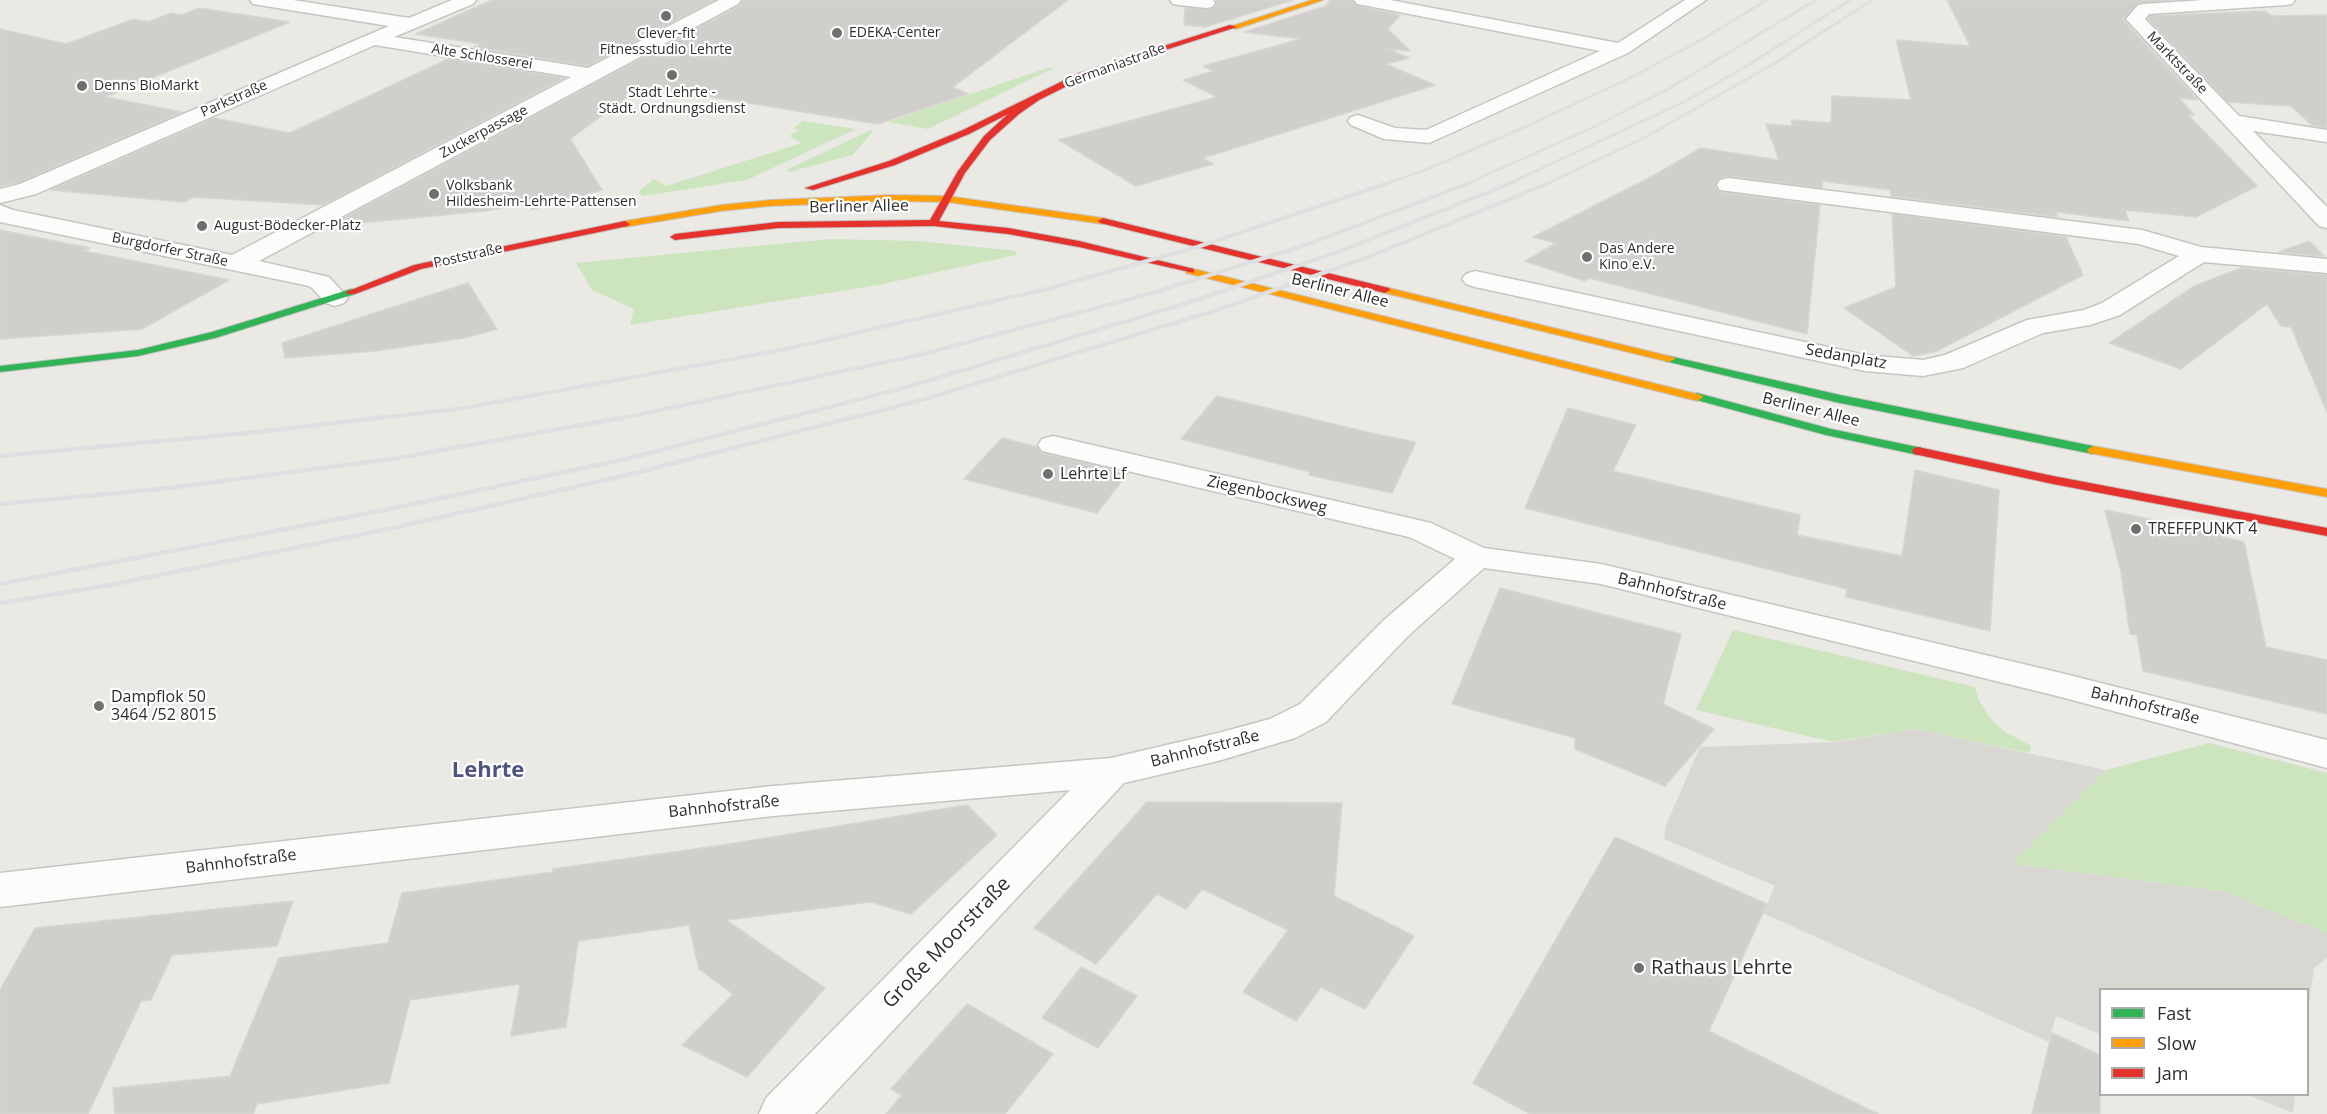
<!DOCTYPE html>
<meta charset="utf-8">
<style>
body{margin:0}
#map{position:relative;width:2327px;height:1114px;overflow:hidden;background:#ebe9e4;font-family:"Open Sans",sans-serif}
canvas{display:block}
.legend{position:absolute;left:2099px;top:988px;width:210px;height:108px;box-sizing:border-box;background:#fff;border:2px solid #ababab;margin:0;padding:8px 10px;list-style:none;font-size:18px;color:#2e2e2e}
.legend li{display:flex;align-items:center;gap:12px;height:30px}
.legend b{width:30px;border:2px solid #ababab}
</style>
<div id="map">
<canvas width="2327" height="1114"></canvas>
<ul class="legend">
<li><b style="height:8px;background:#30b455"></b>Fast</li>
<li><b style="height:8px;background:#ff9f0a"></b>Slow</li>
<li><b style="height:8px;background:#e5322d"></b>Jam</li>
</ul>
</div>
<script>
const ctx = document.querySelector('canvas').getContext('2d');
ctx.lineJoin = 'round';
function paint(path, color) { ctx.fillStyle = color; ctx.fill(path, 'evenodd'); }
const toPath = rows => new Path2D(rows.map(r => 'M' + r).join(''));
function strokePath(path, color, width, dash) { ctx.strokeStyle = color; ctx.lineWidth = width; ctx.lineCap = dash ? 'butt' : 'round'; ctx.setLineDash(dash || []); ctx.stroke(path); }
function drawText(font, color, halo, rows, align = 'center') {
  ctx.font = font + ' "Open Sans",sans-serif'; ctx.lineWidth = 4.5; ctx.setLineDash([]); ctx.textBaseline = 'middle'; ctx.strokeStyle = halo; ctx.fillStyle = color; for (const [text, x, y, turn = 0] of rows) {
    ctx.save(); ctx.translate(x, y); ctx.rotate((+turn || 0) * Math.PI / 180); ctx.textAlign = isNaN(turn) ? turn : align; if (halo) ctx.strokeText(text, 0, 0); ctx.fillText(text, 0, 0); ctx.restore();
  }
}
const green = toPath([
 [1050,67,1054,68,928,129,888,122],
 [803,121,856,129,747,180,643,196,638,192,654,179,666,186,802,143,789,136,800,130,794,128],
 [871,130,873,131,853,155,789,172,786,170],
 [830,239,919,241,1017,251,1016,255,878,285,630,325,634,309,592,290,576,263],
 [1733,630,1975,687,1979,701,1990,718,2004,731,2031,746,2030,753,1915,729,1833,742,1696,710],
 [2209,743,2327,773,2327,933,2221,891,2012,864,2106,770]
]);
const plaza = toPath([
 [1915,729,2106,770,2012,864,2221,891,2327,933,2327,958,2314,968,2308,1013,2308,990,2100,990,2100,1034,2056,1016,2049,1042,1763,913,1775,886,1664,839,1666,825,1700,747,1838,742],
 [2248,1095,2295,1095,2293,1113]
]);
const building = toPath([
 [492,0,714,0,588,66,474,47,481,44,416,34,492,0],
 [743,0,1068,0,953,87,968,94,878,124,643,86,570,139,602,190,531,210,533,202,485,211,329,226,739,6,743,0],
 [1216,0,1293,0,1205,27,1184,25,1185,8,1212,9,1217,4,1216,0],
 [1330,0,1352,0,1357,6,1400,15,1388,29,1410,51,1388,49,1409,58,1386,64,1435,85,1203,158,1213,164,1136,186,1059,140,1217,97,1183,80,1214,71,1203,66,1301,39,1244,32,1326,6,1330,0],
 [1947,0,2170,0,2138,3,2124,18,2124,21,2198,100,2179,98,2194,115,2188,115,2257,186,2196,217,2125,210,2129,221,2056,212,2058,217,1891,196,1891,190,1823,181,1822,188,1728,176,1719,178,1715,186,1720,192,1820,205,1807,334,1589,278,1585,281,1525,261,1556,243,1533,237,1651,177,1701,148,1779,160,1766,124,1793,126,1791,120,1831,123,1832,96,1911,100,1896,40,1970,46,1947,0],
 [199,8,290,22,105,97,182,112,19,182,0,186,0,29,66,44,134,19,148,22,171,13,182,15,199,8],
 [2264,11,2273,16,2327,15,2327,128,2312,125,2291,106,2228,102,2148,19,2150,16,2264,11],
 [448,59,564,78,323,205,194,197,184,202,50,190,214,118,290,133,448,59],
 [1892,214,2066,237,2083,275,1937,351,1913,356,1844,308,1896,287,1892,214],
 [0,230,90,248,84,251,229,280,142,329,0,339,0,230],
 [2309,241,2324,256,2279,252,2309,241],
 [2241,268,2327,275,2327,412,2291,327,2281,326,2267,304,2181,369,2109,343,2194,286,2241,268],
 [468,283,497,329,464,338,375,351,285,358,282,343,468,283],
 [1217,396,1375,434,1416,442,1392,493,1309,475,1310,472,1181,439,1217,396],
 [1568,408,1636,425,1613,471,1800,515,1797,535,1902,556,1915,470,1999,490,1990,631,1846,597,1847,589,1525,508,1568,408],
 [1002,438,1037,447,1041,453,1128,473,1097,513,964,479,1002,438],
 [2105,510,2223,534,2223,537,2244,542,2266,647,2327,660,2327,714,2143,671,2137,635,2130,634,2121,572,2105,510],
 [1500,588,1681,634,1663,704,1714,729,1665,786,1575,749,1575,738,1452,704,1500,588],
 [1147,802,1342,803,1334,896,1414,936,1365,1009,1321,987,1296,1021,1243,992,1288,930,1202,889,1186,909,1157,894,1096,964,1034,928,1147,802],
 [967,805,997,835,911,914,871,902,726,920,825,988,747,1077,682,1045,733,994,699,969,689,925,578,941,566,1027,511,1036,520,984,410,1000,389,1083,257,1104,253,1114,115,1114,113,1088,230,1076,279,958,388,943,402,893,553,872,553,869,723,845,967,805],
 [1615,837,1767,904,1709,1031,1878,1114,1530,1114,1473,1083,1615,837],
 [293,901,277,946,172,955,151,1000,141,1001,88,1114,0,1114,0,990,35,928,293,901],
 [1081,967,1137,996,1098,1048,1042,1018,1081,967],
 [967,1004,1053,1054,1005,1114,886,1114,902,1095,891,1089,967,1004],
 [2052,1033,2100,1055,2100,1114,2032,1114,2052,1033]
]);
const street = toPath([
 [250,0,293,0,409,18,452,0,476,0,473,4,394,37,588,68,719,0,741,0,738,4,599,79,259,261,329,277,348,298,344,303,335,306,326,303,311,287,305,285,0,222,0,205,13,210,232,255,571,77,375,45,36,194,0,203,0,189,20,184,389,26,259,5,253,4,250,0],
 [1170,0,1213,0,1215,3,1212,7,1206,8,1179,5,1173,4,1170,0],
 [1354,0,1390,0,1618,43,1685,0,1706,0,1628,53,1429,143,1384,139,1351,125,1348,121,1351,117,1358,115,1395,128,1426,130,1600,51,1363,5,1357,4,1354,0],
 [2203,0,2295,0,2292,4,2286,5,2149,14,2145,19,2239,116,2327,130,2327,142,2253,131,2327,207,2327,228,2319,226,2126,19,2138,5,2144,4,2203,0],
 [1728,178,2142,230,2201,247,2327,259,2327,273,2204,262,2120,315,2090,325,2043,333,1963,368,1923,376,1865,371,1475,287,1466,284,1462,279,1466,274,1475,271,1865,355,1923,360,1945,355,2027,320,2084,310,2102,303,2179,256,2139,244,1720,190,1717,185,1720,180,1728,178],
 [1053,436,1431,523,1484,548,1601,564,2061,673,2327,740,2327,768,2061,697,1601,584,1484,568,1408,636,1326,722,1295,738,1218,761,1124,783,815,1114,759,1114,766,1098,1070,790,773,816,0,907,0,873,773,786,1111,758,1218,733,1270,719,1300,704,1384,620,1455,559,1409,537,1042,451,1038,445,1042,439,1053,436]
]);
const fast = toPath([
 [351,289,355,290,355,294,215,338,138,356,0,372,0,366,138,350,212,332,351,289],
 [1669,356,1840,395,2093,446,2099,450,2093,454,1840,403,1665,361,1665,357,1669,356],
 [1697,393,1831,429,1922,448,1924,451,1918,455,1826,435,1693,399,1691,397,1693,395,1697,393]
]);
const slow = toPath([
 [1312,0,1323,0,1236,29,1229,27,1312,0],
 [891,195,947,196,1103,218,1108,221,1103,224,947,202,891,201,770,206,721,211,625,227,620,224,625,221,721,205,770,200,891,195],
 [1190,268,1701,395,1703,397,1697,401,1186,273,1186,269,1190,268],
 [1385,287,1673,357,1675,359,1669,362,1381,292,1381,288,1385,287],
 [2093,446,2327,489,2327,497,2089,453,2087,450,2093,446]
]);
const jam = toPath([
 [1230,25,1237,27,1115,66,1085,77,1039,100,1019,114,990,140,965,173,939,221,1008,228,1079,241,1194,269,1194,273,1079,247,1008,234,933,226,778,228,675,240,670,237,675,234,778,222,930,220,958,171,984,136,1008,114,969,134,895,165,813,190,805,188,889,161,963,130,1079,73,1230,25],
 [1103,218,1389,288,1390,290,1385,293,1100,223,1098,221,1103,218],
 [625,221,630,224,628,226,421,269,355,294,347,294,346,292,414,265,625,221],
 [1918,447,2053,476,2327,528,2327,536,2053,484,1914,454,1912,451,1914,448,1918,447]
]);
const railFar2 = toPath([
 [1387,183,1423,171,1525,127,1632,77,1701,40,1767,0],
 [1468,183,1592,128,1668,89,1816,0],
 [1510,183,1686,101,1750,64,1850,0],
 [1548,183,1644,138,1775,63,1872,0]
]);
const railFar1 = toPath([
 [372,419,464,408,782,350,1047,289,1197,247,1391,182],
 [618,419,919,355,1149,294,1306,245,1472,182],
 [783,419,907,387,1187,303,1338,252,1514,182],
 [848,419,925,399,1217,310,1366,258,1551,182]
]);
const rail = toPath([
 [0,456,258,432,385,417],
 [0,504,160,489,392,459,626,417],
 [0,584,385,510,626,459,789,417],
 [0,603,110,585,388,529,632,474,854,417]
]);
const markers = [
 [666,16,6,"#706f6e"],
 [837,33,6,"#706f6e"],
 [672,75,6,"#706f6e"],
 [82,86,6,"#706f6e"],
 [434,194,6,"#706f6e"],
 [202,226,6,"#706f6e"],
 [1587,257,6,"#706f6e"],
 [1048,474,6,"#706f6e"],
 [2136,529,6,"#706f6e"],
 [99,706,6,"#706f6e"],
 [1639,968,6,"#706f6e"]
];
const farPoinames = [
 ["EDEKA-Center",849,33],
 ["Clever-fit",666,34,"center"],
 ["Fitnessstudio Lehrte",666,50,"center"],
 ["Denns BioMarkt",94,86],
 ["Stadt Lehrte -",672,93,"center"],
 ["Städt. Ordnungsdienst",672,109,"center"],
 ["Volksbank",446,186],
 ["Hildesheim-Lehrte-Pattensen",446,202],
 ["August-Bödecker-Platz",214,226],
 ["Das Andere",1599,249],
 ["Kino e.V.",1599,265]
];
const farStreetnames = [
 ["Alte Schlosserei",482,57,9],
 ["Marktstraße",2177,63,46],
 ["Germaniastraße",1115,66,-20],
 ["Parkstraße",234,99,-24],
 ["Zuckerpassage",484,132,-28],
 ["Burgdorfer Straße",170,250,12],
 ["Poststraße",468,256,-13]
];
const streetNames = [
 ["Berliner Allee",859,207,-1],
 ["Berliner Allee",1340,291,14],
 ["Sedanplatz",1846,357,10],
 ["Berliner Allee",1811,410,14],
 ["Ziegenbocksweg",1267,495,13],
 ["Bahnhofstraße",1672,592,14],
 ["Bahnhofstraße",2145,706,14],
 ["Bahnhofstraße",1205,749,-14],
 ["Bahnhofstraße",724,807,-6],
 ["Bahnhofstraße",241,862,-7]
];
const poiNames = [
 ["Lehrte Lf",1060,474],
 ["TREFFPUNKT 4",2148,529],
 ["Dampflok 50",111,697],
 ["3464 /52 8015",111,715]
];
const nearStreetnames = [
 ["Große Moorstraße",947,943,-46]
];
const nearPoinames = [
 ["Rathaus Lehrte",1651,968]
];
const districtNames = [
 ["Lehrte",488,771]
];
paint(green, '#cce5bf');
paint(plaza, '#d9d7d2');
paint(building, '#d0cfcb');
strokePath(building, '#d6d5d0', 1.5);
strokePath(street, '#c6c5c4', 3);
strokePath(fast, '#c6c5c4', 2);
strokePath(slow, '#c6c5c4', 2);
strokePath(jam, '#c6c5c4', 2);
paint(street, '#fcfcfb');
paint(fast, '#30b455');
paint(slow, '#ff9f0a');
paint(jam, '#e5322d');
strokePath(railFar2, '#dfdfe1', 3);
strokePath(railFar1, '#dfdfe1', 4);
strokePath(rail, '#dfdfe1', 4.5);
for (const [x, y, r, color] of markers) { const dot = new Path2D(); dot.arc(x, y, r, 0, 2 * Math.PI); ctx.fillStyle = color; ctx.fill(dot); strokePath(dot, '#fff', 2); }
drawText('14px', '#2e2e2e', '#fff', farPoinames, 'left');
drawText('14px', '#2e2e2e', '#fff', farStreetnames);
drawText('16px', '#2e2e2e', '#fff', streetNames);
drawText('16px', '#2e2e2e', '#fff', poiNames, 'left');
drawText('20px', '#2e2e2e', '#fff', nearStreetnames);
drawText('20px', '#2e2e2e', '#fff', nearPoinames, 'left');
drawText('bold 22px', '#4f547e', '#fff', districtNames);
</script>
